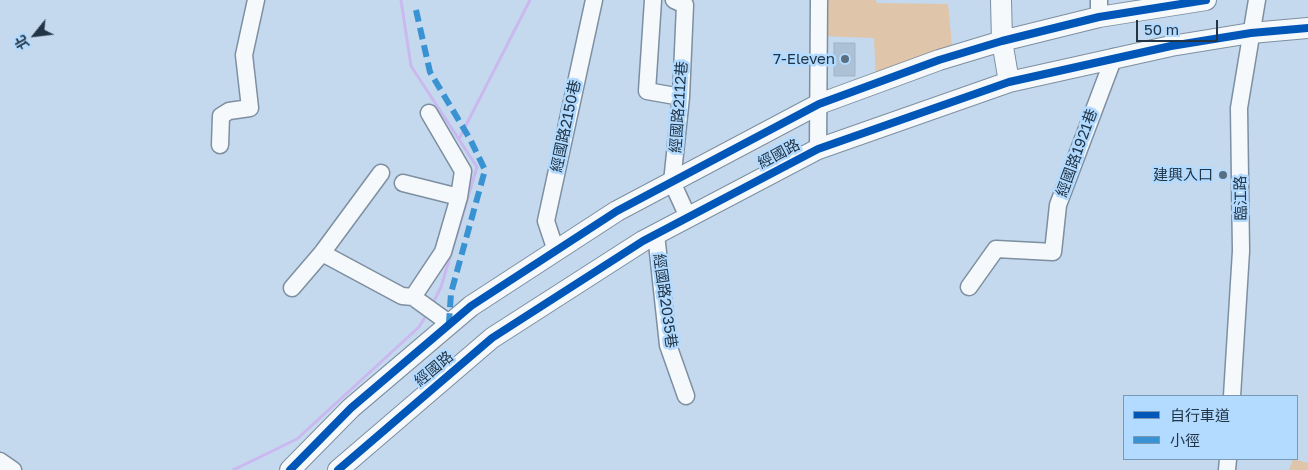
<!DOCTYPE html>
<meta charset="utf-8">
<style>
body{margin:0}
#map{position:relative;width:1308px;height:470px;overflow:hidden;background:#c4d9ee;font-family:"Golos Text","Noto Sans TC",sans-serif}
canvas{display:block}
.legend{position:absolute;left:1123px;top:395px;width:175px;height:65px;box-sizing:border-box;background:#b3daff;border:1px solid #7998b5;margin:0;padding:6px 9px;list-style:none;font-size:15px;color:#213547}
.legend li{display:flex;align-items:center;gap:10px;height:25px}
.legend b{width:25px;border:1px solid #7998b5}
.north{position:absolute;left:10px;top:10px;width:50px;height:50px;-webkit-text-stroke:4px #b3daff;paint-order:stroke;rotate:241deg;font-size:14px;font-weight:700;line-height:20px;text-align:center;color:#213547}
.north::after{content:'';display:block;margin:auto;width:18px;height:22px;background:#213547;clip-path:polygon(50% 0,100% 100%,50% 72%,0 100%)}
.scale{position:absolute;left:1136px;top:20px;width:82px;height:22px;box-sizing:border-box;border:2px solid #213547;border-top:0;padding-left:6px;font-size:15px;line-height:18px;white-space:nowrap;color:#213547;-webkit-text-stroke:4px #b3daff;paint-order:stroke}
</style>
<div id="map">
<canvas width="1308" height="470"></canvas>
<ul class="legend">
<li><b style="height:6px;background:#0057b8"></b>自行車道</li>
<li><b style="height:6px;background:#3992d2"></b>小徑</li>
</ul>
<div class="north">北</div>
<div class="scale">50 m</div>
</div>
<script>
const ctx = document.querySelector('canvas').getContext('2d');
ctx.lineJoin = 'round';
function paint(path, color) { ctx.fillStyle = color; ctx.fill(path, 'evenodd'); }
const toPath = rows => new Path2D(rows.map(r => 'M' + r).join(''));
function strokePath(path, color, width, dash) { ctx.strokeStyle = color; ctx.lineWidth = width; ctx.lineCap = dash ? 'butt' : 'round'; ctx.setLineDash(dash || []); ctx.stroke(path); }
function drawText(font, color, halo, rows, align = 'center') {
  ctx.font = font + ' "Golos Text","Noto Sans TC",sans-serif'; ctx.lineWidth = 5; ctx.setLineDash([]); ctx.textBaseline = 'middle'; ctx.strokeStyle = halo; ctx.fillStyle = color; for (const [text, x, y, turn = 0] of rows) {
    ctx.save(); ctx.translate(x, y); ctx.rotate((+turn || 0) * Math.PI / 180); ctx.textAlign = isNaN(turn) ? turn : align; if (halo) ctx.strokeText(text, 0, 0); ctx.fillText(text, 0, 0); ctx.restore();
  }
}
const green = toPath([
 [819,0,876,0,877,3,948,4,953,56,876,83,874,38,819,36],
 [1293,459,1308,463,1308,470,1289,470]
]);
const stream = toPath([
 [401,0,411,66,477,167,441,287,434,301],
 [459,139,530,0],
 [233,470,297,439,419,327,425,317]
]);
const building = toPath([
 [834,43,855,43,855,76,834,76,834,43]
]);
const minor = toPath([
 [653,0,647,91,681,97],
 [674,0,685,5,681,97,672,182,688,217],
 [1099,17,1099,0],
 [220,145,221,116,229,111,250,108,244,55,256,0],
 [818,149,819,0],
 [403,183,459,197],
 [656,234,668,345,686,396],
 [556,251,546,221,594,0],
 [322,253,402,296,413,297,449,323],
 [969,287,996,249,1053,252,1058,205,1114,57],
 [292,288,322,253,381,173],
 [413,297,443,252,459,197,463,171,429,113],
 [1232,396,1241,251,1239,108,1257,0],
 [0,461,13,470],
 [1227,470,1228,459]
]);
const major = toPath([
 [1001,0,1002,41,1009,82],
 [290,470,351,408,471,306,617,211,819,104,939,60,1002,41,1099,17,1206,0],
 [338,470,492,338,643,241,818,149,1009,82,1171,46,1251,33,1308,28]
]);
const quiet = toPath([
 [416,10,430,72,470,139,485,170,451,293,449,323]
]);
const cycleway = toPath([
 [290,470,351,408,471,306,617,211,819,104,939,60,1002,41,1099,17,1206,0],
 [338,470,492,338,643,241,818,149,1009,82,1171,46,1251,33,1308,28]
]);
const markers = [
 [845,59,5,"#5a6e81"],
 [1223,175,5,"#5a6e81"]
];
const poiNames = [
 ["7-Eleven",835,59],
 ["建興入口",1213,175]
];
const streetNames = [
 ["經國路2112巷",679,107,-86],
 ["經國路2150巷",566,126,-78],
 ["經國路1921巷",1077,153,-70],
 ["經國路",779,154,-28],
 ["臨江路",1241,198,-91],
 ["經國路2035巷",665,301,82],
 ["經國路",434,369,-40]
];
paint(green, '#dfc5a9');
strokePath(stream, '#cab9ef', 3);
paint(building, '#acc1d5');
strokePath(building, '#a1b4c5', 1);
strokePath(minor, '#7d8fa0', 19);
strokePath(major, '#7d8fa0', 22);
strokePath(minor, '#f6f9fc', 16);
strokePath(major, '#f6f9fc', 20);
strokePath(quiet, '#3992d2', 6, [12, 6]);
strokePath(cycleway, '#0057b8', 8);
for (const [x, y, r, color] of markers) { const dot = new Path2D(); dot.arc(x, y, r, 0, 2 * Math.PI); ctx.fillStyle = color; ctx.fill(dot); strokePath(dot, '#b3daff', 2); }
drawText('15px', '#213547', '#b3daff', poiNames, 'right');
drawText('15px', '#213547', '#b3daff', streetNames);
</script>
